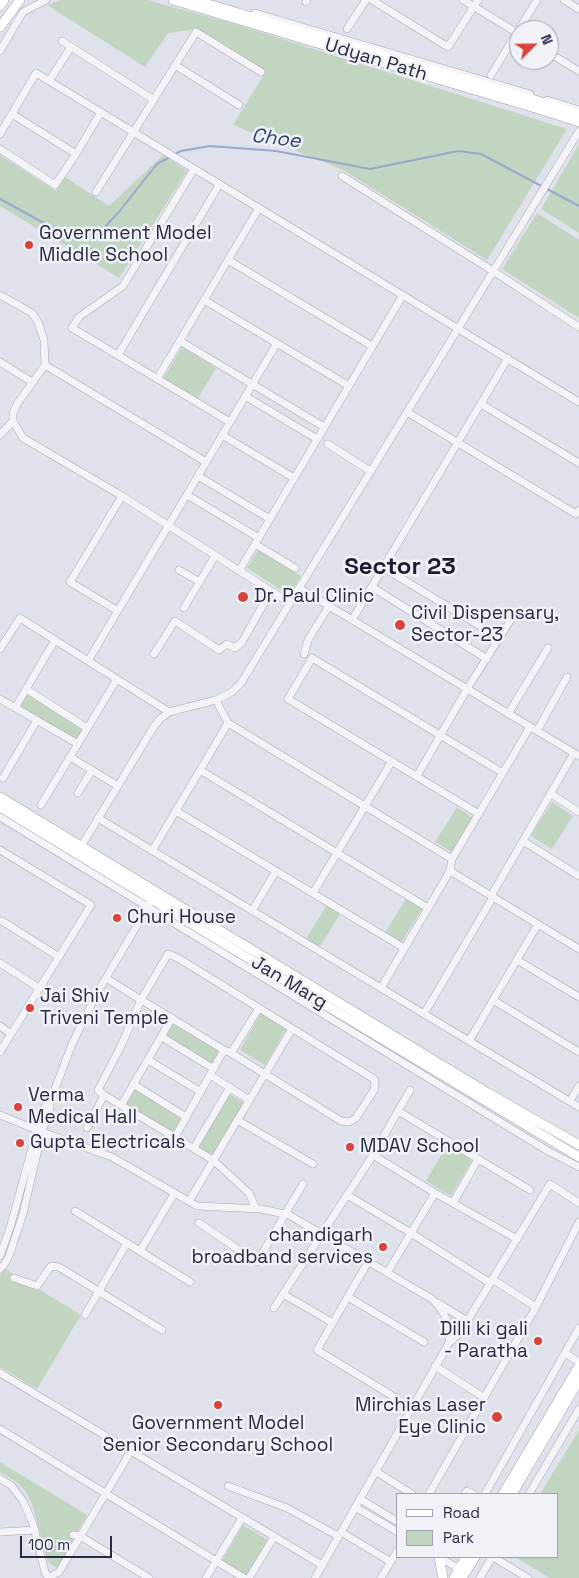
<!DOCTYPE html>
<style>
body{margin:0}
#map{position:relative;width:579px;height:1578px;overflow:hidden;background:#e0e2eb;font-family:"Space Grotesk",sans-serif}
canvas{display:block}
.legend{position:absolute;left:396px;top:1493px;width:162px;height:65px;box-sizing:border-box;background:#f0f2f8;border:1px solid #a0a3b0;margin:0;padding:6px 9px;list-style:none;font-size:15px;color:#272c44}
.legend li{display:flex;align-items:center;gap:10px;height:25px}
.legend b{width:25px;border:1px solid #a0a3b0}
.north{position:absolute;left:509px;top:20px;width:50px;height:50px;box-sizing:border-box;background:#f0f2f8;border:1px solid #a0a3b0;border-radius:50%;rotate:67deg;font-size:14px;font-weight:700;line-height:20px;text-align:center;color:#272c44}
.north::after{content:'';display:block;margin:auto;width:18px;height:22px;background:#d9433c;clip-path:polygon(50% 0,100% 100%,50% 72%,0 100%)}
.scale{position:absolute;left:20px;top:1536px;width:92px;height:22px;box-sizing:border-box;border:2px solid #272c44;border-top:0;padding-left:6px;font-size:15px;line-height:18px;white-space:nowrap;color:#272c44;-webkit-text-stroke:4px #f0f2f8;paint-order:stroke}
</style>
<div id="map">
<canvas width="579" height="1578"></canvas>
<ul class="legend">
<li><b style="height:6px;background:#fff"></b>Road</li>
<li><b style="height:14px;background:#c2d5c1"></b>Park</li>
</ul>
<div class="north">N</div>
<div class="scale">100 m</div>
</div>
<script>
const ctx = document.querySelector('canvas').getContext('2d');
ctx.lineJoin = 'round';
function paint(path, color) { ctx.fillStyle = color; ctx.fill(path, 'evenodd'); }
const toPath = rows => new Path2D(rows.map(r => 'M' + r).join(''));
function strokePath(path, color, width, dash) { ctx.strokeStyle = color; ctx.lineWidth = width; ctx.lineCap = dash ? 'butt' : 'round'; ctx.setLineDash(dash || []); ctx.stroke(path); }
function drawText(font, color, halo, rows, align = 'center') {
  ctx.font = font + ' "Space Grotesk",sans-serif'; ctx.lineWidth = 5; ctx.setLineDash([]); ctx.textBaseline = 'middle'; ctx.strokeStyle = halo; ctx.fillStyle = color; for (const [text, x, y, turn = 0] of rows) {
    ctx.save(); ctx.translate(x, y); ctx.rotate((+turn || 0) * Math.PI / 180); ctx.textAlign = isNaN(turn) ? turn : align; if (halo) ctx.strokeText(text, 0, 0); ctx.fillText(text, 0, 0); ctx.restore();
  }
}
const green = toPath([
 [60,0,147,0,228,22,567,129,487,260,343,170,233,125,266,71,198,29,168,33,145,67,47,5],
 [579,144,579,233,541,209],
 [0,155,56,191,65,177,109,206,163,155,187,171,119,278,0,206],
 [537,213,579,240,579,318,502,269],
 [182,347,216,368,197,400,163,379],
 [258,550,301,576,295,586,281,590,247,568],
 [28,694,83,729,76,740,21,706],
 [552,802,573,816,552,849,531,836],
 [457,807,473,818,452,852,435,842],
 [406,899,422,909,401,943,385,933],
 [327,905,340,914,319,948,306,939],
 [261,1013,287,1028,265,1065,240,1050],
 [175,1018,224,1048,213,1066,164,1036],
 [134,1087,183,1118,174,1133,124,1103],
 [229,1094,245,1103,212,1158,196,1148],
 [447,1145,472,1160,451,1196,426,1181],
 [4,1268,81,1315,37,1389,0,1367,0,1276],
 [579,1430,579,1578,550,1578,515,1557,558,1557,558,1494,540,1494],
 [0,1462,87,1515,57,1568,48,1562,32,1504,26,1492,18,1483,0,1472],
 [243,1525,268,1540,247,1576,222,1561]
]);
const stream = toPath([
 [175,154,181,151,210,146,276,151,370,169,458,151,481,154,579,206],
 [0,199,64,234,82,239,100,232,118,213,157,164,170,157]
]);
const minor = toPath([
 [372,0,448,47,478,0],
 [463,0,519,34],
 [564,0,579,9],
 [306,2,307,0],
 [255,13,530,94],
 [347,29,366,0],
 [62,41,154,100],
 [0,51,23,12,46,0],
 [549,53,579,71],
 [175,65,239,105],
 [491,75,537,0],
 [49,81,71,47],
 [547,100,579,110],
 [12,114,76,154],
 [0,134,36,73,579,402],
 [0,149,55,185,76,154,101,112],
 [194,169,123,286,79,317,72,328,230,422],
 [342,176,493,271,579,327],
 [96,192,196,32,261,72],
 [228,260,372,346],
 [0,295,32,313,38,322,44,340,45,365,17,404,13,413,13,421,23,438,122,496,290,603],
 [204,300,349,386],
 [180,341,324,427],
 [118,355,219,185],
 [0,362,32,382],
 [45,365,206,462],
 [157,379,259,208],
 [245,396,317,439],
 [481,404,579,463],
 [407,412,576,514,579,510],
 [0,435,13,421],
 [222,435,294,478],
 [328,444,370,471],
 [198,476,270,519],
 [187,495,259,538],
 [255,544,295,568],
 [384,568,500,638],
 [179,570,200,582],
 [239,571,403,295],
 [372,587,487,659],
 [299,588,579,756],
 [184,608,215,556],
 [118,611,70,582,122,496],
 [352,620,508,358],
 [0,649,20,618,169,712],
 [154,654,175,621,219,650,227,644,235,648,242,642,271,591],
 [304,654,308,640,329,606],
 [88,661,277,343],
 [26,689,87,728],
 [0,699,78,744],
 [216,700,228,723,452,859],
 [15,708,55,640],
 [508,714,548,648],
 [530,727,452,859,450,871,579,949],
 [537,731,567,677],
 [70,757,118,786],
 [200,770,428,908],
 [417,776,467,689,510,621],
 [3,778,37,720],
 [78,793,92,770],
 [551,794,579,812],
 [41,805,117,679],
 [176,811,404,948],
 [479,814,288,699,312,658,503,773],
 [0,817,548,1151,579,1167],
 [98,818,579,1107],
 [523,841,579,876],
 [0,850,91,905,0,1052],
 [79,850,153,728,160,719,169,712,216,700,232,692,241,683,579,131],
 [152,851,228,723],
 [313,893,392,761],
 [491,896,574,753],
 [252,911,276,871],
 [2,921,59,957],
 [517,960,579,997],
 [0,963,39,988],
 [381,988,450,871],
 [493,1000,579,1052],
 [424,1014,493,897],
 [0,1026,11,1034],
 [162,1037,214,1069],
 [469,1041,538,924],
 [231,1053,259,1008],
 [148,1060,201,1092],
 [210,1075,249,1100],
 [133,1084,186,1117],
 [104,1095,213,1160,249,1193,256,1209],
 [570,1101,579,1086],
 [122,1104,172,1018],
 [398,1111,530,1190],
 [0,1115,42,1132,112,1157,197,1206,261,1209,289,1215,432,1299,440,1308,446,1318,450,1330,449,1343,315,1578],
 [237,1120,313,1164],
 [87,1128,104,1095,98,1090,121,1046,141,1000,168,954,178,958,374,1079,375,1083,374,1090,356,1118,349,1122,341,1121,231,1053,224,1050,148,1004,141,1000,106,978],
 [175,1137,224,1050],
 [194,1148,230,1087],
 [373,1155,435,1193,517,1239],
 [347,1195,411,1233,490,1283],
 [189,1201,292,1029],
 [453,1203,478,1159],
 [75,1211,190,1282],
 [199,1223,257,1262,303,1184],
 [140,1251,174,1194],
 [0,1256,10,1228,37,1130,46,1105],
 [368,1262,317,1350,396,1398],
 [0,1269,4,1265,9,1256,23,1214,42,1132,50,1108,50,1102,72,1044,96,995,149,905],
 [387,1273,435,1193],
 [14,1278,37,1286,51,1266,59,1267,162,1330],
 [492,1279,536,1307],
 [283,1294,333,1323],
 [348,1297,424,1342],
 [438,1303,467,1321],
 [274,1308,373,1155,410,1090],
 [85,1315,127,1243],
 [449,1343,460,1333,550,1184,579,1203],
 [565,1353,579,1362],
 [435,1366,483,1397],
 [0,1373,322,1565],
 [0,1429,244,1578],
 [375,1471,412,1494],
 [0,1479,11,1485,23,1501,33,1524,45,1572,48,1578],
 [228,1486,287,1508,338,1536],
 [429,1494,536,1307,579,1222],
 [465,1494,467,1491,473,1494],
 [485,1494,579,1328],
 [529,1494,579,1409],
 [360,1499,398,1522],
 [355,1507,398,1532],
 [0,1532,35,1530],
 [341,1532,391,1562],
 [73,1535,80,1536,149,1578],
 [439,1557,459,1569],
 [493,1557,528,1578],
 [48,1578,59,1572,131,1451],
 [206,1578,242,1518],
 [249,1578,274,1537],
 [381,1578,398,1550],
 [480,1578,492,1557]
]);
const major = toPath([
 [173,0,542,110,579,122],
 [194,0,545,103,579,115],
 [0,6,4,0],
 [0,27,20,0],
 [0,797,488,1093,579,1145],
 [0,807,297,988,579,1157],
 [503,1494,579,1366],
 [512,1494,579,1380],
 [439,1557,443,1578],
 [454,1578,466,1557],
 [462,1578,475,1557]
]);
const markers = [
 [29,245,5,"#d9433c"],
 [243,597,6,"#d9433c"],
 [400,625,6,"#d9433c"],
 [117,918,5,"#d9433c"],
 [30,1008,5,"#d9433c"],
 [18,1107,5,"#d9433c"],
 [20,1143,5,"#d9433c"],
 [350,1147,5,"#d9433c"],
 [383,1247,5,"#d9433c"],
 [538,1341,5,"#d9433c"],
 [218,1405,5,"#d9433c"],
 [497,1417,6,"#d9433c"]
];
const streetNames = [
 ["Udyan Path",376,60,17],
 ["Jan Marg",289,983,31]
];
const poiNames = [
 ["Government Model",39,234],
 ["Middle School",39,256],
 ["Dr. Paul Clinic",254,597],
 ["Civil Dispensary,",411,614],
 ["Sector-23",411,636],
 ["Churi House",127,918],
 ["Jai Shiv",40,997],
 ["Triveni Temple",40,1019],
 ["Verma",28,1096],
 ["Medical Hall",28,1118],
 ["Gupta Electricals",30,1143],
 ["MDAV School",360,1147],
 ["chandigarh",373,1236,"right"],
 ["broadband services",373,1258,"right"],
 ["Dilli ki gali",528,1330,"right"],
 ["- Paratha",528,1352,"right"],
 ["Mirchias Laser",486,1406,"right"],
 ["Eye Clinic",486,1428,"right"],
 ["Government Model",218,1424,"center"],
 ["Senior Secondary School",218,1446,"center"]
];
const waterNames = [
 ["Choe",276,139,7]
];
const districtNames = [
 ["Sector 23",400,567]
];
paint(green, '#c2d5c1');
strokePath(stream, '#99a8cd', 2);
strokePath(minor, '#a5a8b6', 8);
strokePath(major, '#9fa4b7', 10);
strokePath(minor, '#f4f4f8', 7);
strokePath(major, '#fff', 9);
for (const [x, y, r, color] of markers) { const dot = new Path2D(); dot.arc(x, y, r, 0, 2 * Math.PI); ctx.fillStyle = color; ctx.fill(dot); strokePath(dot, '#f0f2f8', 2); }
drawText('19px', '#272c44', '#f0f2f8', streetNames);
drawText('19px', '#272c44', '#f0f2f8', poiNames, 'left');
drawText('italic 20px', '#2e417b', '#f0f2f8', waterNames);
drawText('bold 24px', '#1a1d34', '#f0f2f8', districtNames);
</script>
